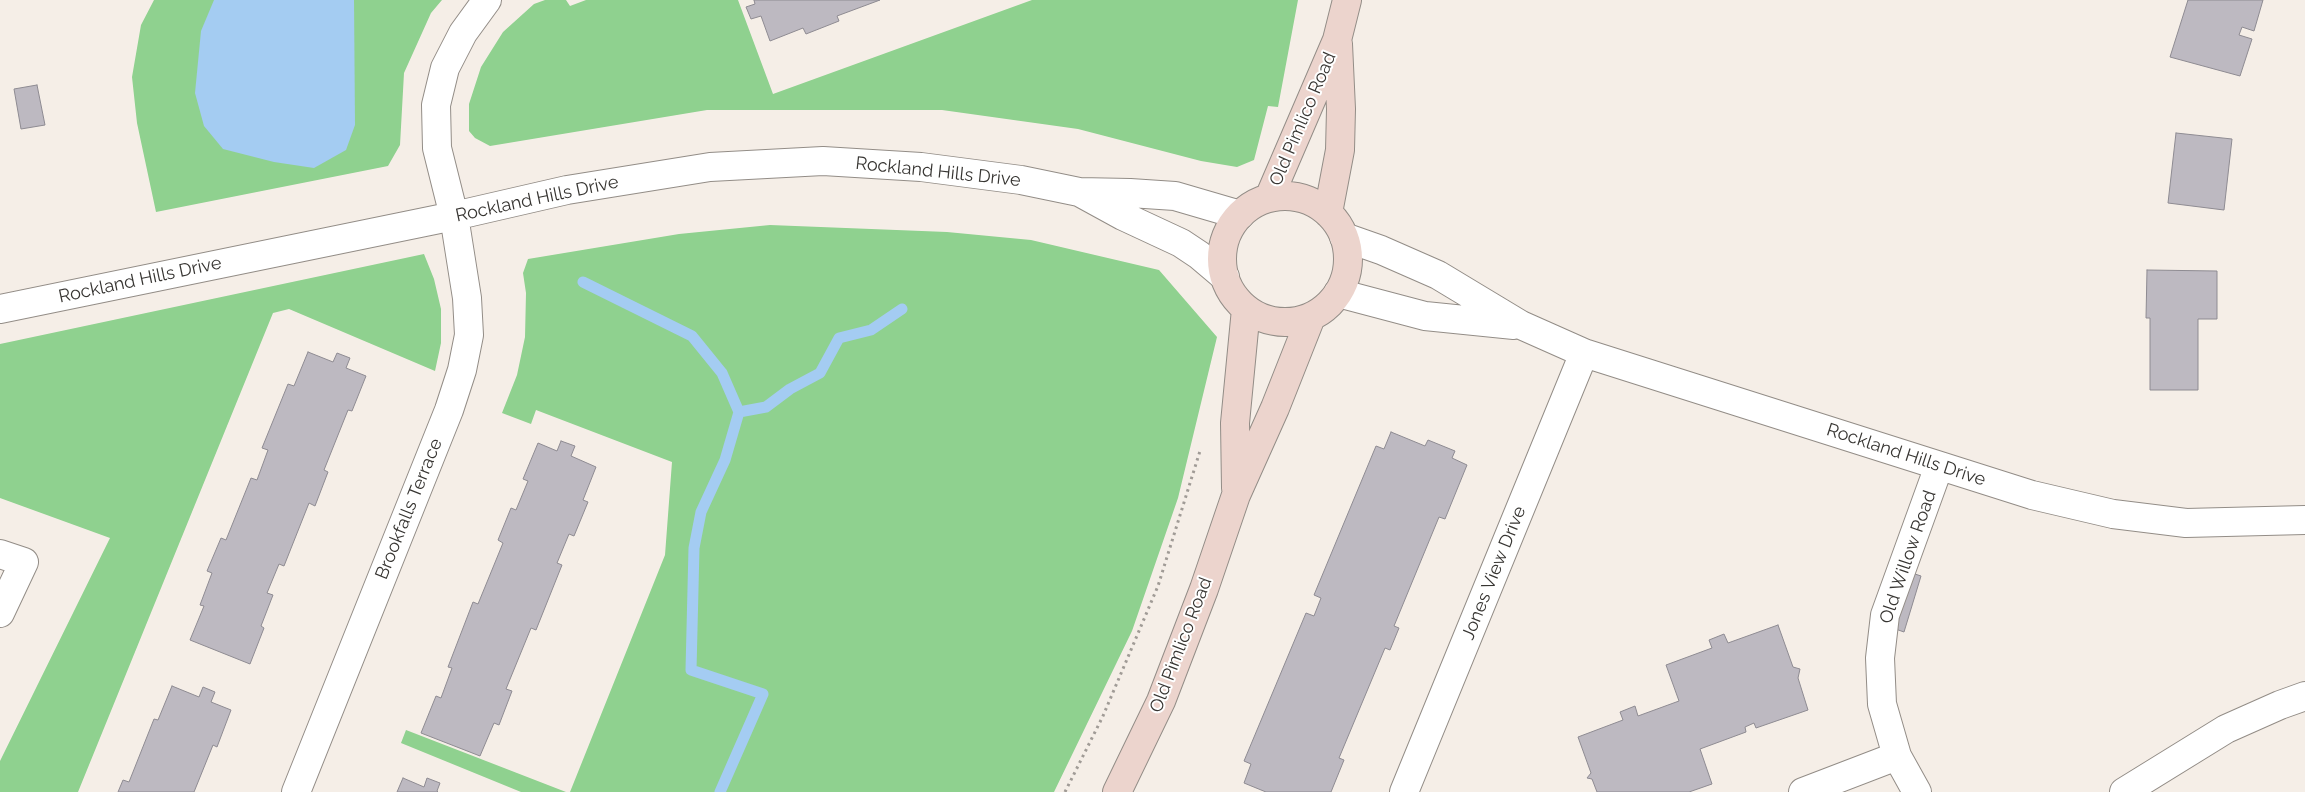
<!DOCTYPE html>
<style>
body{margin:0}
canvas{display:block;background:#f5eee7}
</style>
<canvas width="2305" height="792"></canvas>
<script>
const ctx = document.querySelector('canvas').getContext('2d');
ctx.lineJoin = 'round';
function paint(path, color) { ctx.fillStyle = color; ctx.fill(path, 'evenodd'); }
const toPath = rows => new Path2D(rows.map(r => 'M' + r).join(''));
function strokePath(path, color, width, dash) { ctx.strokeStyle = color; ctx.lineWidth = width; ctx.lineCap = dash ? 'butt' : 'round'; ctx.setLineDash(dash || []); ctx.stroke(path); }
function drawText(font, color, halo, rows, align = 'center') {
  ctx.font = font + ' Raleway,sans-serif'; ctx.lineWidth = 4; ctx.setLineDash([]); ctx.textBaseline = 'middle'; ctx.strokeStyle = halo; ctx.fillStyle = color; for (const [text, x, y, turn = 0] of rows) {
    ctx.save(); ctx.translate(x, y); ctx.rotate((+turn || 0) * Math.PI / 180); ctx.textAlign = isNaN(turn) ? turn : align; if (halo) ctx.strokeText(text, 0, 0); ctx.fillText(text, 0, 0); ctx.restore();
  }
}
const green = toPath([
 [154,0,442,0,431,13,404,73,400,145,388,166,156,212,137,123,132,77,141,25],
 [545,0,566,0,570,6,586,0,738,0,773,94,1032,0,1298,0,1278,107,1268,106,1254,160,1237,167,1201,161,1078,129,942,110,707,110,490,146,475,138,469,131,469,104,481,67,503,32,534,4],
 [770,225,947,232,1031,240,1159,270,1217,337,1178,498,1132,631,1054,792,570,792,665,555,672,462,536,410,531,424,502,413,517,375,525,337,526,293,523,273,528,259,679,234],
 [424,254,434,279,441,309,441,343,435,371,289,309,273,313,78,792,0,792,0,761,110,538,0,498,0,344],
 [406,730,566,792,521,792,401,743]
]);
const water = toPath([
 [214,0,354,0,355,125,346,150,314,168,274,162,223,149,204,126,195,93,201,31]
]);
const stream = toPath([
 [583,282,692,336,722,373,739,412,725,460,701,512,694,548,691,670,763,694,720,792],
 [739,412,766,407,790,389,820,373,839,338,871,330,902,309]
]);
const building = toPath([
 [754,0,880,0,837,16,839,21,806,34,803,28,770,41,761,16,751,19,746,7,755,4,754,0],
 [2188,0,2263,0,2254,31,2242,27,2239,35,2252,39,2240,76,2170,57,2188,0],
 [37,85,45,125,21,129,14,89,37,85],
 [2176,133,2232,139,2224,210,2168,203,2176,133],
 [2147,270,2217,271,2217,319,2198,319,2198,390,2150,390,2150,318,2146,318,2147,270],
 [308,352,333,362,337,353,350,358,346,368,366,376,352,411,348,410,324,470,328,472,315,506,309,503,284,566,279,564,267,593,273,595,261,626,264,628,250,664,190,640,204,606,200,605,212,573,207,571,221,538,226,540,251,478,257,480,268,450,262,448,288,384,294,386,308,352],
 [1391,432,1425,446,1428,440,1455,451,1452,458,1467,465,1445,519,1439,517,1394,626,1399,628,1390,650,1385,648,1339,758,1344,760,1331,792,1266,792,1244,783,1251,764,1244,761,1306,613,1314,616,1321,598,1314,595,1376,446,1384,449,1391,432],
 [561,441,575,446,571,456,596,467,583,500,588,502,574,536,569,534,557,563,562,565,536,630,531,628,506,689,512,691,499,725,494,723,480,756,421,733,436,696,441,698,452,668,448,667,473,602,478,604,503,543,498,540,511,508,516,510,528,481,523,479,538,443,557,451,561,441],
 [1903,570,1921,576,1904,632,1887,626,1903,570],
 [1778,625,1793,667,1800,669,1798,678,1808,710,1756,728,1754,723,1745,727,1746,732,1700,749,1712,784,1689,792,1597,792,1592,779,1587,778,1591,773,1578,737,1623,720,1620,712,1635,706,1638,716,1679,701,1666,665,1712,648,1709,640,1724,634,1728,643,1778,625],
 [172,686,199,697,203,687,215,692,211,702,231,710,217,747,213,745,194,792,118,792,123,780,129,782,154,719,158,720,172,686],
 [403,778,424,787,427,778,440,783,437,791,438,792,397,792,403,778]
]);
const path = toPath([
 [1065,792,1103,716,1158,586,1200,451]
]);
const street = toPath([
 [1081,193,1123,216,1181,243,1199,255,1225,277],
 [1344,237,1381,250,1438,275,1521,325,1584,353,2032,495,2113,514,2186,523,2305,520],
 [1338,293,1425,316,1514,325],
 [0,309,454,216,567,190,710,167,823,161,921,167,1021,180,1079,192,1130,193,1175,196,1240,215],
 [0,554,24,562,0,613],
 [296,792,449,410,462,370,469,335,467,298,454,216,437,148,436,105,445,68,463,33,487,0],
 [1404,792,1584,353],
 [1803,792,1897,756],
 [1917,792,1897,756,1882,704,1880,658,1885,615,1939,466],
 [2124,792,2226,729,2280,705,2305,696]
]);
const secondary = toPath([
 '1222 259a63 63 0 1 1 126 0a63 63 0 1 1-126 0Z',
 [1269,198,1337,40,1347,0],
 [1328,213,1340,150,1341,109,1338,44],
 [1236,488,1235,423,1246,309],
 [1117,792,1161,701,1204,589,1236,495,1275,408,1311,317]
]);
const streetNames = [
 ["Old Pimlico Road",1303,119,-67],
 ["Rockland Hills Drive",938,172,6],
 ["Rockland Hills Drive",537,199,-12],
 ["Rockland Hills Drive",140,280,-12],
 ["Rockland Hills Drive",1906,455,18],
 ["Brookfalls Terrace",409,509,-68],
 ["Old Willow Road",1908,557,-71],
 ["Jones View Drive",1494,573,-68],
 ["Old Pimlico Road",1181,645,-69]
];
paint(green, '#8fd18f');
paint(water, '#a4ccf2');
strokePath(stream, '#a4ccf2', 11);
paint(building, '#bdb9c1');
strokePath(building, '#8e8b92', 1);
strokePath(street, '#938d87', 30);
strokePath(secondary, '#938d87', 30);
strokePath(path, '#a09b96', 3, [2.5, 4]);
strokePath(street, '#fff', 28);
strokePath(secondary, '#ecd4cd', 28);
drawText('18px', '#373532', '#fff', streetNames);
</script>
